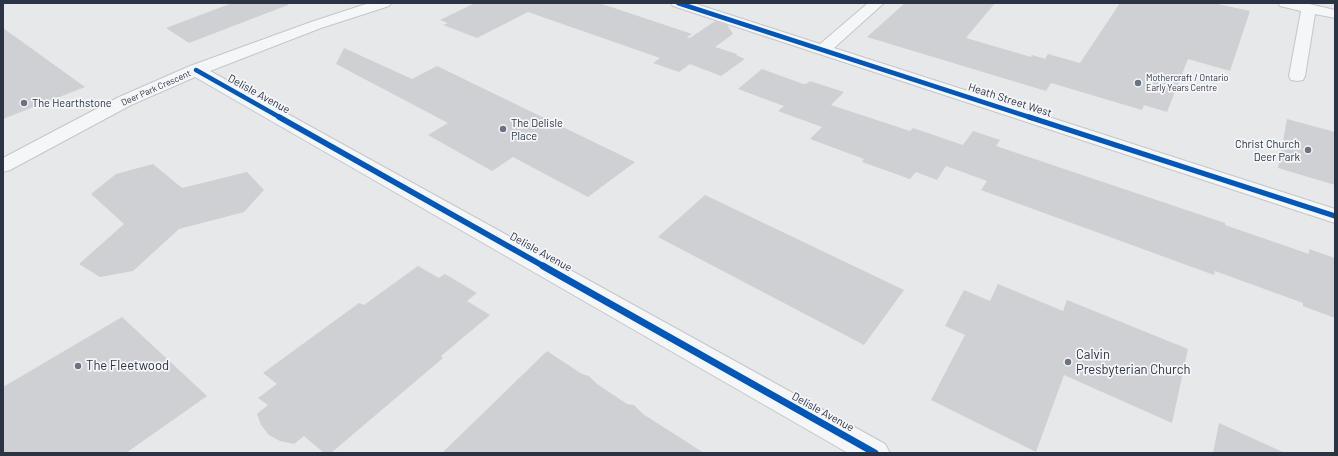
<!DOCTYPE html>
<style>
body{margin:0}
#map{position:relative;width:1338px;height:456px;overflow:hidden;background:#e6e8ea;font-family:Barlow,sans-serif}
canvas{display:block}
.frame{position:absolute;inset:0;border:4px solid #2b3445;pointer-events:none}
</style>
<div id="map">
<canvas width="1338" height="456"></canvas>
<div class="frame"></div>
</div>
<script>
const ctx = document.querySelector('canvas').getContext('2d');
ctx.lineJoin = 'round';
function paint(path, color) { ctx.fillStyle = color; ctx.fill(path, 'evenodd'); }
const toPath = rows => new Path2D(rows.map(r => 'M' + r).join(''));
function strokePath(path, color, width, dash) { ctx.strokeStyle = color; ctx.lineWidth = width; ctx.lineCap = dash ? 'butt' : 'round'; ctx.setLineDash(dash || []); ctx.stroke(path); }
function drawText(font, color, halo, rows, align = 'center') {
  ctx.font = font + ' Barlow,sans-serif'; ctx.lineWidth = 3.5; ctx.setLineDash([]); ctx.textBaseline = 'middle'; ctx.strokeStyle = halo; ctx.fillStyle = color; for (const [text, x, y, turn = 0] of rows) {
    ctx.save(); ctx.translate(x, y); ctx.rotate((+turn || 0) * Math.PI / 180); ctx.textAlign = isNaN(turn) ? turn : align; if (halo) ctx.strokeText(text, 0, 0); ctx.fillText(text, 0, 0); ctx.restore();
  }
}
const building = toPath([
 [232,3,288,3,288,5,189,43,166,28],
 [475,3,599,3,692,34,687,37,690,38,715,21,727,25,733,34,715,47,737,54,736,55,745,59,721,76,690,64,679,72,653,63,660,58,528,12,477,38,443,25,448,23,440,20],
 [905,3,995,3,966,38,1031,57,1032,55,1045,59,1048,54,1080,63,1120,3,1213,3,1250,11,1230,71,1188,59,1167,112,1144,105,1142,110,1051,83,1046,91,867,37],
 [3,28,85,87,3,119],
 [344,48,412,79,437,66,635,162,588,197,513,157,492,171,428,135,448,123,336,64],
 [762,69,803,84,806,84,810,81,844,92,831,105,910,131,913,128,963,145,973,131,1000,140,996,146,1225,223,1225,225,1309,254,1309,249,1335,258,1335,318,1303,306,1303,303,1215,271,1214,275,981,190,987,181,946,166,937,180,916,172,910,179,862,162,864,159,810,139,822,127,778,111,784,106,738,89],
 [1287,119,1335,132,1335,185,1278,168],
 [153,164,182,188,247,172,264,190,244,212,179,229,133,271,100,277,79,264,124,224,91,194,116,174],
 [705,195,904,290,864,345,658,237],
 [418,266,439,278,445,274,477,293,467,301,490,315,441,356,443,358,331,453,324,453,304,436,294,444,280,441,269,435,261,425,257,414,268,405,258,398,277,384,263,373,359,303,364,305],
 [998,284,1063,311,1067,300,1188,349,1172,423,1064,375,1036,452,931,400,965,335,945,326,964,290,990,301],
 [122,317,207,396,126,453,3,453,3,387],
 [547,351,582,374,589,376,597,384,627,404,634,405,643,414,704,453,442,453],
 [1219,423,1285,453,1213,453]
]);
const minor = toPath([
 [369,3,391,3,389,6,321,28,210,71,885,444,890,453,848,453,195,77,131,105,10,170,3,172,3,158,119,97,190,66,311,22,369,3],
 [671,3,693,3,820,44,868,3,884,3,834,48,1335,209,1335,223,673,6,671,3],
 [1278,3,1305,3,1335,10,1335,18,1315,14,1305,76,1303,80,1297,81,1291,80,1289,76,1301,11,1280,6,1278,3]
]);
const cyclewayFar2 = toPath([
 [678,3,1032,118],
 [196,70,281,118]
]);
const cyclewayFar1 = toPath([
 [279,117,545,267],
 [1029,117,1335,216]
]);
const cycleway = toPath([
 [543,266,875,453]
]);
const markers = [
 [1138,83,4,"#6c737f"],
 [24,103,4,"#6c737f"],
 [503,129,4,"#6c737f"],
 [1308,150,4,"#6c737f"],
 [1068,362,4,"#6c737f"],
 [78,366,4,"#6c737f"]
];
const farPoinames = [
 ["Mothercraft / Ontario",1146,78],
 ["Early Years Centre",1146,88]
];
const farStreetnames = [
 ["Deer Park Crescent",156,88,-24]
];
const streetNames = [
 ["Delisle Avenue",259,94,29],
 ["Heath Street West",1010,100,18],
 ["Delisle Avenue",541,252,29],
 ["Delisle Avenue",823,412,29]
];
const poiNames = [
 ["The Hearthstone",32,103],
 ["The Delisle",511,123],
 ["Place",511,136],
 ["Christ Church",1300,144,"right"],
 ["Deer Park",1300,157,"right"]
];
const nearPoinames = [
 ["Calvin",1076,355],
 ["Presbyterian Church",1076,370],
 ["The Fleetwood",86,366]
];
paint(building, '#ced0d3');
strokePath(minor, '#c4c6c8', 2);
paint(minor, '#f5f6f7');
strokePath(cyclewayFar2, '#0057b8', 4.5);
strokePath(cyclewayFar1, '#0057b8', 5.5);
strokePath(cycleway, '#0057b8', 7);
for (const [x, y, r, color] of markers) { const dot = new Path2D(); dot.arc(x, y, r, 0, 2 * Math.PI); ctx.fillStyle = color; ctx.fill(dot); strokePath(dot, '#f4f6f9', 1.5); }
drawText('9px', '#2b3445', '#f4f6f9', farPoinames, 'left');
drawText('9px', '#2b3445', '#f4f6f9', farStreetnames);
drawText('11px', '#2b3445', '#f4f6f9', streetNames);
drawText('11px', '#2b3445', '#f4f6f9', poiNames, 'left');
drawText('13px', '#2b3445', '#f4f6f9', nearPoinames, 'left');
</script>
